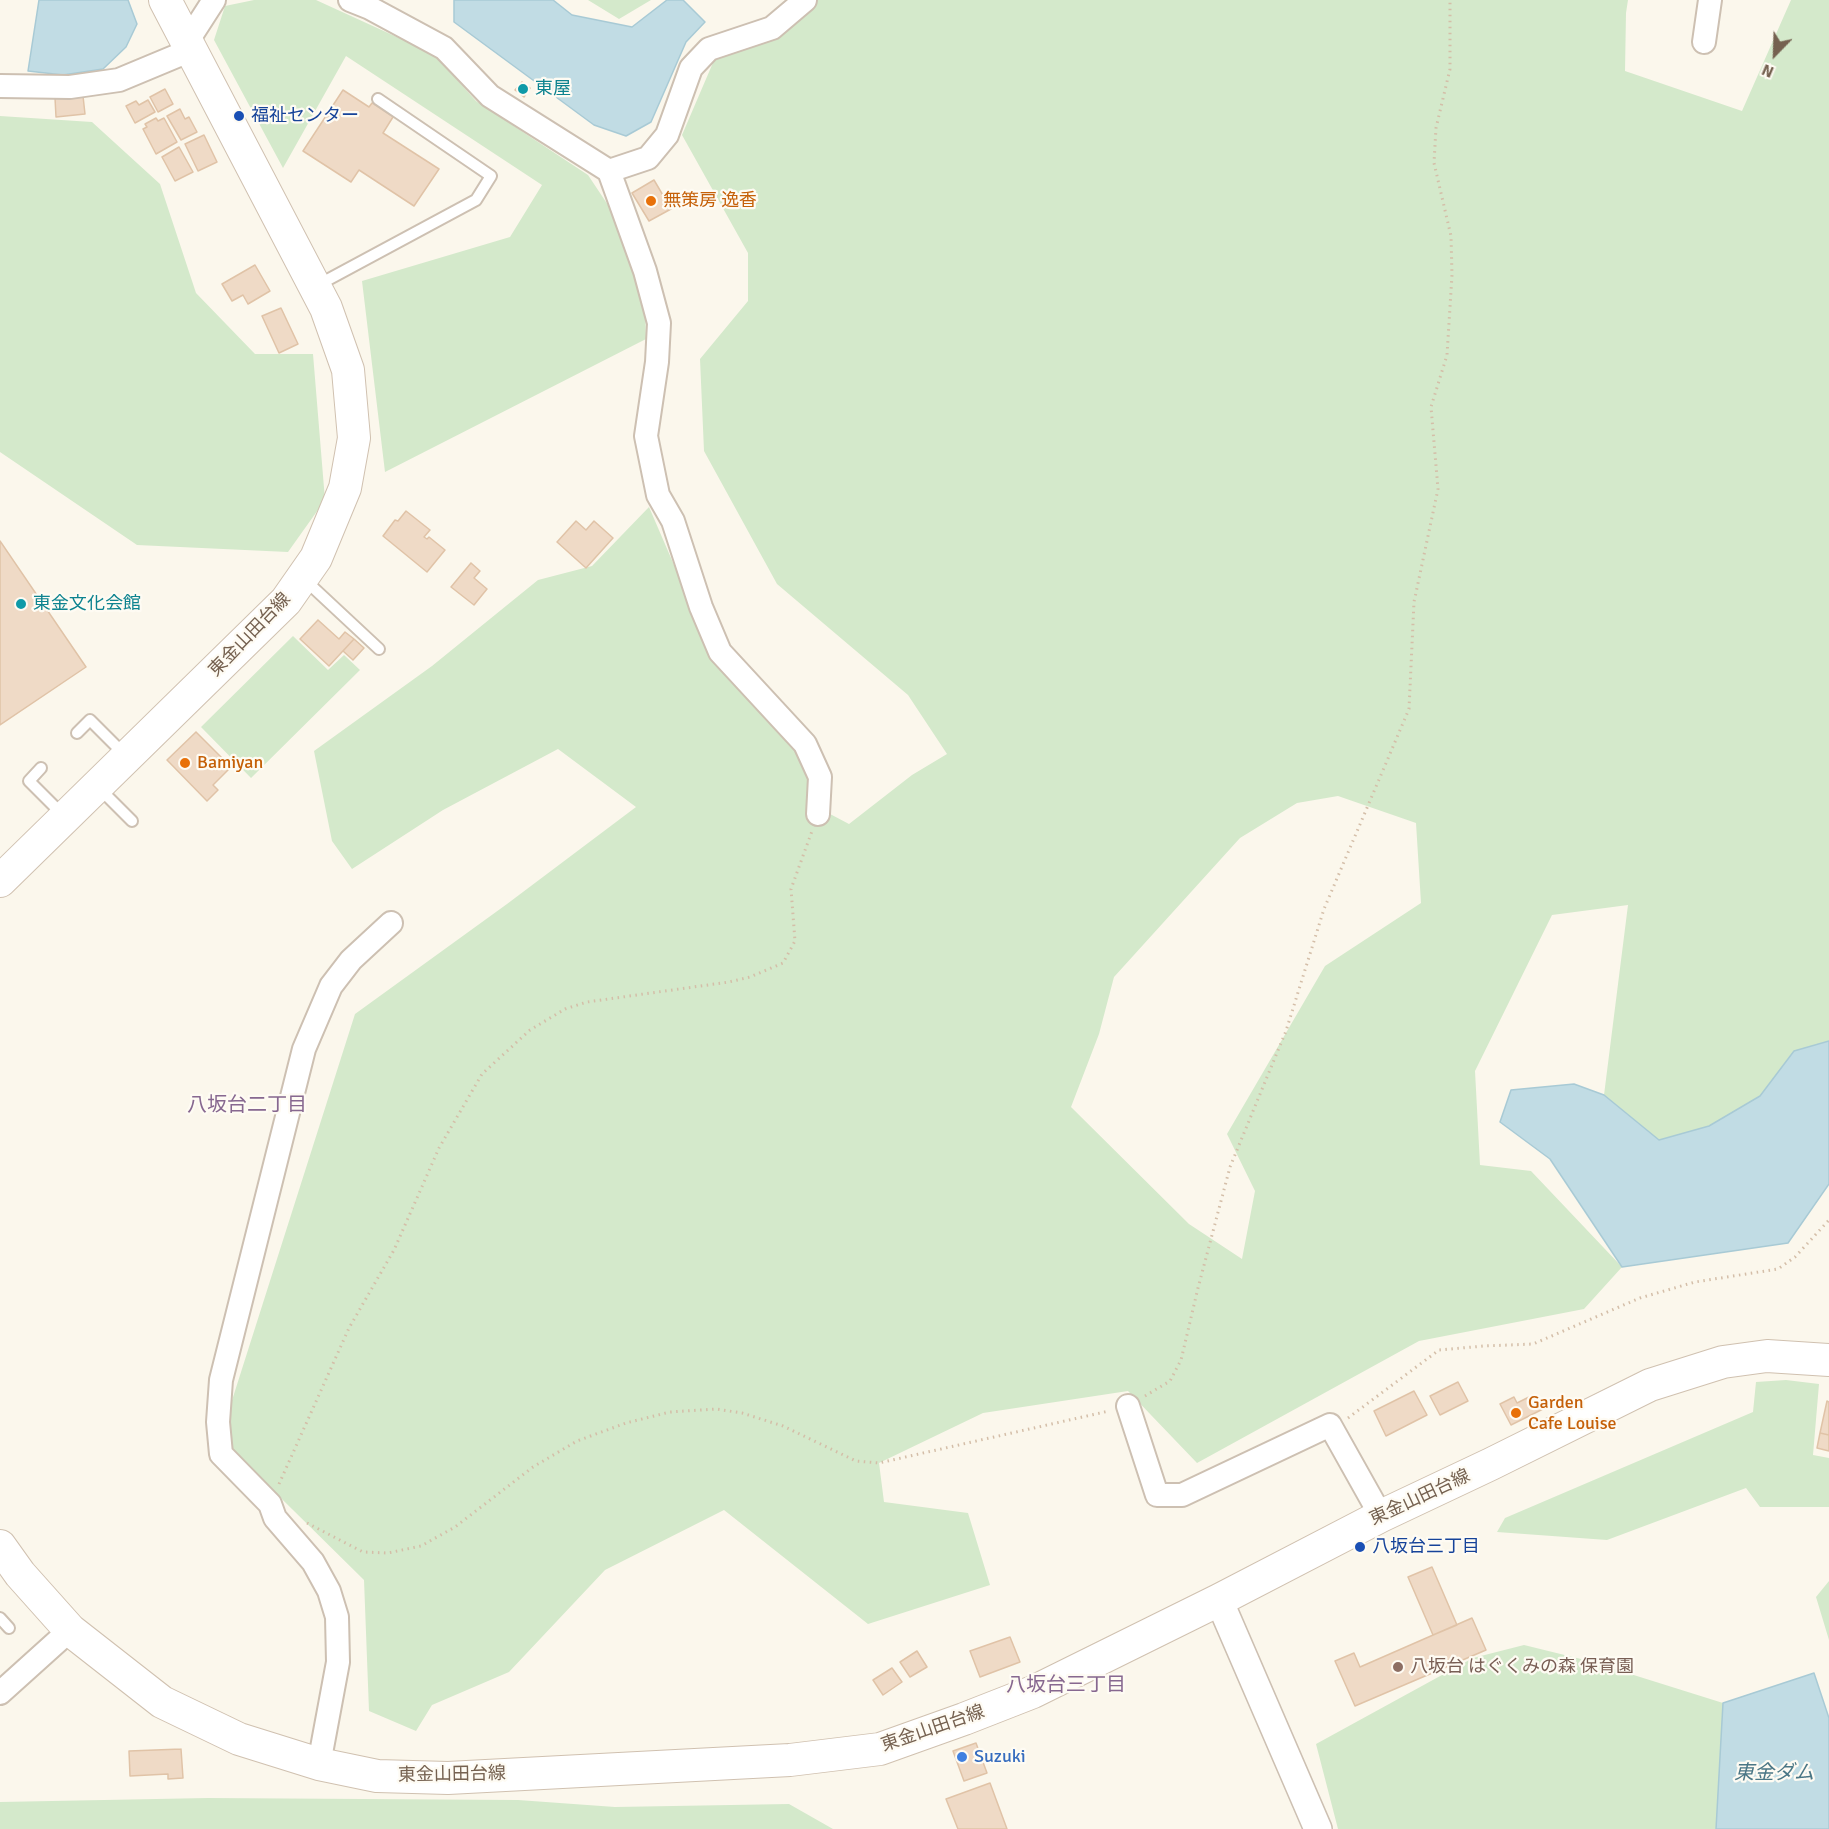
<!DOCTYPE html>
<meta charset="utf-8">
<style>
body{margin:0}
#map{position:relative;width:1829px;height:1829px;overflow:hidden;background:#fbf7ec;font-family:Signika,sans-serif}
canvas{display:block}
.north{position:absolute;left:1745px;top:24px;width:60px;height:60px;-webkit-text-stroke:4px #fefbf3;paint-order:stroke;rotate:203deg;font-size:16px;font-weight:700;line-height:24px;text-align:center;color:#756150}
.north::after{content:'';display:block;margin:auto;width:21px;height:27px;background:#756150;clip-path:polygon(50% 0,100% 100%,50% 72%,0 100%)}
</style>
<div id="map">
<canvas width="1829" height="1829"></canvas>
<div class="north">N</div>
</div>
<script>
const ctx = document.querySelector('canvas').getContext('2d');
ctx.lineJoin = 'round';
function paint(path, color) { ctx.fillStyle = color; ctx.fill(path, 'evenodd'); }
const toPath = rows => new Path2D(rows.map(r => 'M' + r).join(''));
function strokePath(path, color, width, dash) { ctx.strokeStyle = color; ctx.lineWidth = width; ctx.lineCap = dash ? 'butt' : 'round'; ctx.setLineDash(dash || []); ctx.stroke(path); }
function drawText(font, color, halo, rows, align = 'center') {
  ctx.font = font + ' Signika,"Noto Sans JP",sans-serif'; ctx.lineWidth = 4.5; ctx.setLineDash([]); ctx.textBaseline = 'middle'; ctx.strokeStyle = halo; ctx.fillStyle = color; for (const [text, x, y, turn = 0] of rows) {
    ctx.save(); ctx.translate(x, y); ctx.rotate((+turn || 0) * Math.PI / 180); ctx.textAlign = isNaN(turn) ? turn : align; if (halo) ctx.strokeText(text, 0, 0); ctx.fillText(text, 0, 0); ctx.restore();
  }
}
const green = toPath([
 [254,0,316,0,434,54,476,101,588,175,644,259,646,339,385,472,362,281,510,237,542,185,346,56,283,168,214,40,225,6],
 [588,0,651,0,619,19],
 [817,0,1628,0,1626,13,1625,71,1742,111,1791,0,1829,0,1829,1041,1794,1051,1760,1096,1709,1126,1659,1140,1604,1095,1628,905,1552,915,1475,1071,1480,1165,1531,1171,1622,1267,1584,1309,1419,1341,1197,1463,1128,1391,983,1413,879,1463,884,1502,968,1513,990,1585,868,1624,724,1510,605,1570,509,1672,432,1705,416,1731,369,1711,364,1580,220,1438,355,1014,507,904,636,807,558,749,443,810,352,869,332,841,314,751,432,666,538,580,592,566,649,507,718,667,797,745,810,775,813,805,849,824,912,775,947,754,908,695,777,584,704,451,700,359,748,301,748,253,682,135,715,58,775,40],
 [1338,796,1416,823,1421,903,1325,966,1227,1134,1255,1191,1242,1259,1189,1224,1071,1107,1099,1034,1114,977,1240,838,1297,803],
 [0,116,92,122,160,184,196,293,255,354,313,354,325,500,288,552,137,545,0,452],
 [293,636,328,670,344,655,360,670,251,778,201,727],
 [1786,1380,1819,1384,1813,1455,1829,1458,1829,1507,1760,1507,1746,1488,1607,1540,1497,1532,1505,1518,1753,1412,1756,1382],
 [1829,1581,1829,1640,1816,1597],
 [1524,1645,1589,1661,1723,1703,1716,1829,1338,1829,1316,1744,1473,1658],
 [208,1798,518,1800,615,1807,789,1804,833,1829,0,1829,0,1802]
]);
const water = toPath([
 [39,0,128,0,137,24,126,47,103,69,63,75,28,71,39,0],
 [454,0,553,0,572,15,632,27,667,0,683,0,705,22,686,42,651,122,626,136,594,125,454,22,454,0],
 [1829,1041,1829,1184,1788,1243,1622,1267,1550,1159,1500,1122,1511,1090,1574,1084,1604,1095,1659,1140,1709,1126,1760,1096,1794,1051,1829,1041],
 [1814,1673,1829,1718,1829,1829,1716,1829,1723,1703,1814,1673]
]);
const building = toPath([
 [522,82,530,88,524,97,515,90,522,82],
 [165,89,173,104,158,112,150,97,165,89],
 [343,90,369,107,372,103,393,117,383,133,439,169,414,206,359,170,351,182,303,151,343,90],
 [83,96,85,114,56,117,55,98,83,96],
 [148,100,155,112,135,123,126,106,136,101,139,105,148,100],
 [180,109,185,119,189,117,197,132,181,140,167,116,180,109],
 [156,118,158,121,164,118,177,142,156,154,143,129,147,127,145,124,156,118],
 [204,135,217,162,198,171,185,144,204,135],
 [179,147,193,172,175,181,162,157,179,147],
 [654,180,671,209,649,221,632,193,654,180],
 [255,265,270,291,248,304,243,295,232,301,222,284,255,265],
 [281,308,298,344,279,353,262,316,281,308],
 [406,511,430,530,424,537,427,539,429,537,445,550,427,572,383,536,395,520,398,521,406,511],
 [576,521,586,530,594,521,613,538,586,568,557,542,576,521],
 [0,541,86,667,0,725,0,541],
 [471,563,480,571,474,578,487,589,474,605,451,587,471,563],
 [318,620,339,639,345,632,354,639,329,666,300,639,318,620],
 [354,639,364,648,353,660,343,651,354,639],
 [196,732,231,767,213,785,218,790,207,801,167,760,196,732],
 [1458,1382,1468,1401,1440,1415,1430,1396,1458,1382],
 [1414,1391,1427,1415,1386,1436,1374,1411,1414,1391],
 [1514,1397,1517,1403,1529,1397,1533,1405,1540,1402,1543,1409,1511,1425,1500,1404,1514,1397],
 [1827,1401,1829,1402,1829,1435,1820,1433,1827,1401],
 [1820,1433,1829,1435,1829,1451,1817,1448,1820,1433],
 [1432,1567,1457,1625,1433,1635,1408,1577,1432,1567],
 [1472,1618,1486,1650,1355,1706,1335,1661,1354,1653,1360,1667,1472,1618],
 [1010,1637,1020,1662,980,1677,970,1651,1010,1637],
 [917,1651,927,1667,910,1677,900,1662,917,1651],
 [892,1668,902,1682,883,1695,873,1680,892,1668],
 [976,1743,987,1773,964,1781,953,1751,976,1743],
 [181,1749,183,1778,168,1779,168,1774,130,1776,129,1751,181,1749],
 [990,1783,1007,1829,958,1829,946,1799,990,1783]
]);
const path = toPath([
 [1145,1396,1170,1381,1181,1360,1198,1288,1230,1167,1286,1031,1324,909,1409,709,1414,602,1438,489,1431,407,1447,355,1452,275,1451,236,1434,163,1436,128,1450,69,1450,0],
 [1348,1418,1439,1350,1484,1346,1533,1344,1640,1298,1695,1282,1778,1269,1795,1257,1829,1220],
 [279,1484,349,1328,394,1250,439,1148,482,1074,530,1030,565,1009,587,1002,729,982,750,977,783,963,795,941,791,889,812,831],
 [307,1523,363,1552,388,1553,421,1546,455,1527,533,1467,577,1441,626,1423,670,1412,716,1409,742,1413,783,1426,856,1461,879,1463,1109,1411]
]);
const service = toPath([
 [318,285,476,200,491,176,378,99],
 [305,580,379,649],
 [77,733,90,720,126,756],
 [41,768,29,781,63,815],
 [99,788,132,821],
 [0,1618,9,1628]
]);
const minor = toPath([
 [350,0,370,8,444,48,490,96,609,171,645,271,659,323,657,362,646,436,658,495,673,521,701,607,720,652,805,744,820,777,818,814],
 [187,42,214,0],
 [1704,42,1710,0],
 [0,86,70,87,119,80,191,50],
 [609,171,648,158,667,135,691,68,709,49,772,28,805,0],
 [1128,1406,1157,1495,1182,1495,1330,1425,1381,1516],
 [0,1693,70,1630],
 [319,1764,338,1662,337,1617,329,1591,313,1562,275,1518,270,1504,221,1454,218,1422,221,1380,304,1049,331,986,351,960,391,923]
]);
const tertiary = toPath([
 [1219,1600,1318,1829]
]);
const secondary = toPath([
 [0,881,286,601,316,558,345,488,354,438,348,370,326,308,165,0],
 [0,1546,20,1574,70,1630,162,1702,239,1739,319,1764,377,1776,448,1778,790,1760,880,1749,964,1719,1033,1692,1219,1600,1381,1516,1491,1464,1650,1385,1723,1362,1767,1356,1829,1360]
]);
const markers = [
 [523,89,6,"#0f9aa8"],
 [239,116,6,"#1a4fb4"],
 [651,201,6,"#e8710a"],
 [21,604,6,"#0f9aa8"],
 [185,763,6,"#e8710a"],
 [1516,1413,6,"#e8710a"],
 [1360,1547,6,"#1a4fb4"],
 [1398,1667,6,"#8d6e63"],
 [962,1757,6,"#3f7fe0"]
];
const cultureNames = [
 ["東屋",535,89],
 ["東金文化会館",33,604]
];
const transitNames = [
 ["福祉センター",251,116],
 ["八坂台三丁目",1372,1547]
];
const foodNames = [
 ["無策房 逸香",663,201],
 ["Bamiyan",197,763],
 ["Garden",1528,1403],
 ["Cafe Louise",1528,1424]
];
const streetNames = [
 ["東金山田台線",250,635,-46],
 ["東金山田台線",1420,1498,-25],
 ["東金山田台線",933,1729,-19],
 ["東金山田台線",452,1775,-1]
];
const educationNames = [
 ["八坂台 はぐくみの森 保育園",1410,1667]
];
const shopNames = [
 ["Suzuki",974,1757]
];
const neighbourhoodNames = [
 ["八坂台二丁目",247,1106],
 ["八坂台三丁目",1066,1686]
];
const waterNames = [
 ["東金ダム",1774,1774]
];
paint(green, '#d4e9cb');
paint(water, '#c1dce4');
strokePath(water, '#a8cad5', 1.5);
paint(building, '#efdac6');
strokePath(building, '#e0c3a7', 1.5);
strokePath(service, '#cdc0b2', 14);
strokePath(minor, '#cdc0b2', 26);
strokePath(tertiary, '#cdc0b2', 30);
strokePath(secondary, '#d0c1b0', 34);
strokePath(path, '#d4bea8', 3, [1.5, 4.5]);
strokePath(service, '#fff', 10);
strokePath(minor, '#fff', 22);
strokePath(tertiary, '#fff', 27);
strokePath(secondary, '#fff', 32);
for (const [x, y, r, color] of markers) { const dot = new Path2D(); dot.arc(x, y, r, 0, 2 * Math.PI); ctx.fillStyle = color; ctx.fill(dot); strokePath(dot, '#fefbf3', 2); }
drawText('18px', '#0d838f', '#fefbf3', cultureNames, 'left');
drawText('18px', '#164399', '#fefbf3', transitNames, 'left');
drawText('18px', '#c56008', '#fefbf3', foodNames, 'left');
drawText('18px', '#756150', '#fefbf3', streetNames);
drawText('18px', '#785e54', '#fefbf3', educationNames, 'left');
drawText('18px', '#366cbe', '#fefbf3', shopNames, 'left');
drawText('20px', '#876890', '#fefbf3', neighbourhoodNames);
drawText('italic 20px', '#4b7786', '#fefbf3', waterNames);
</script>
